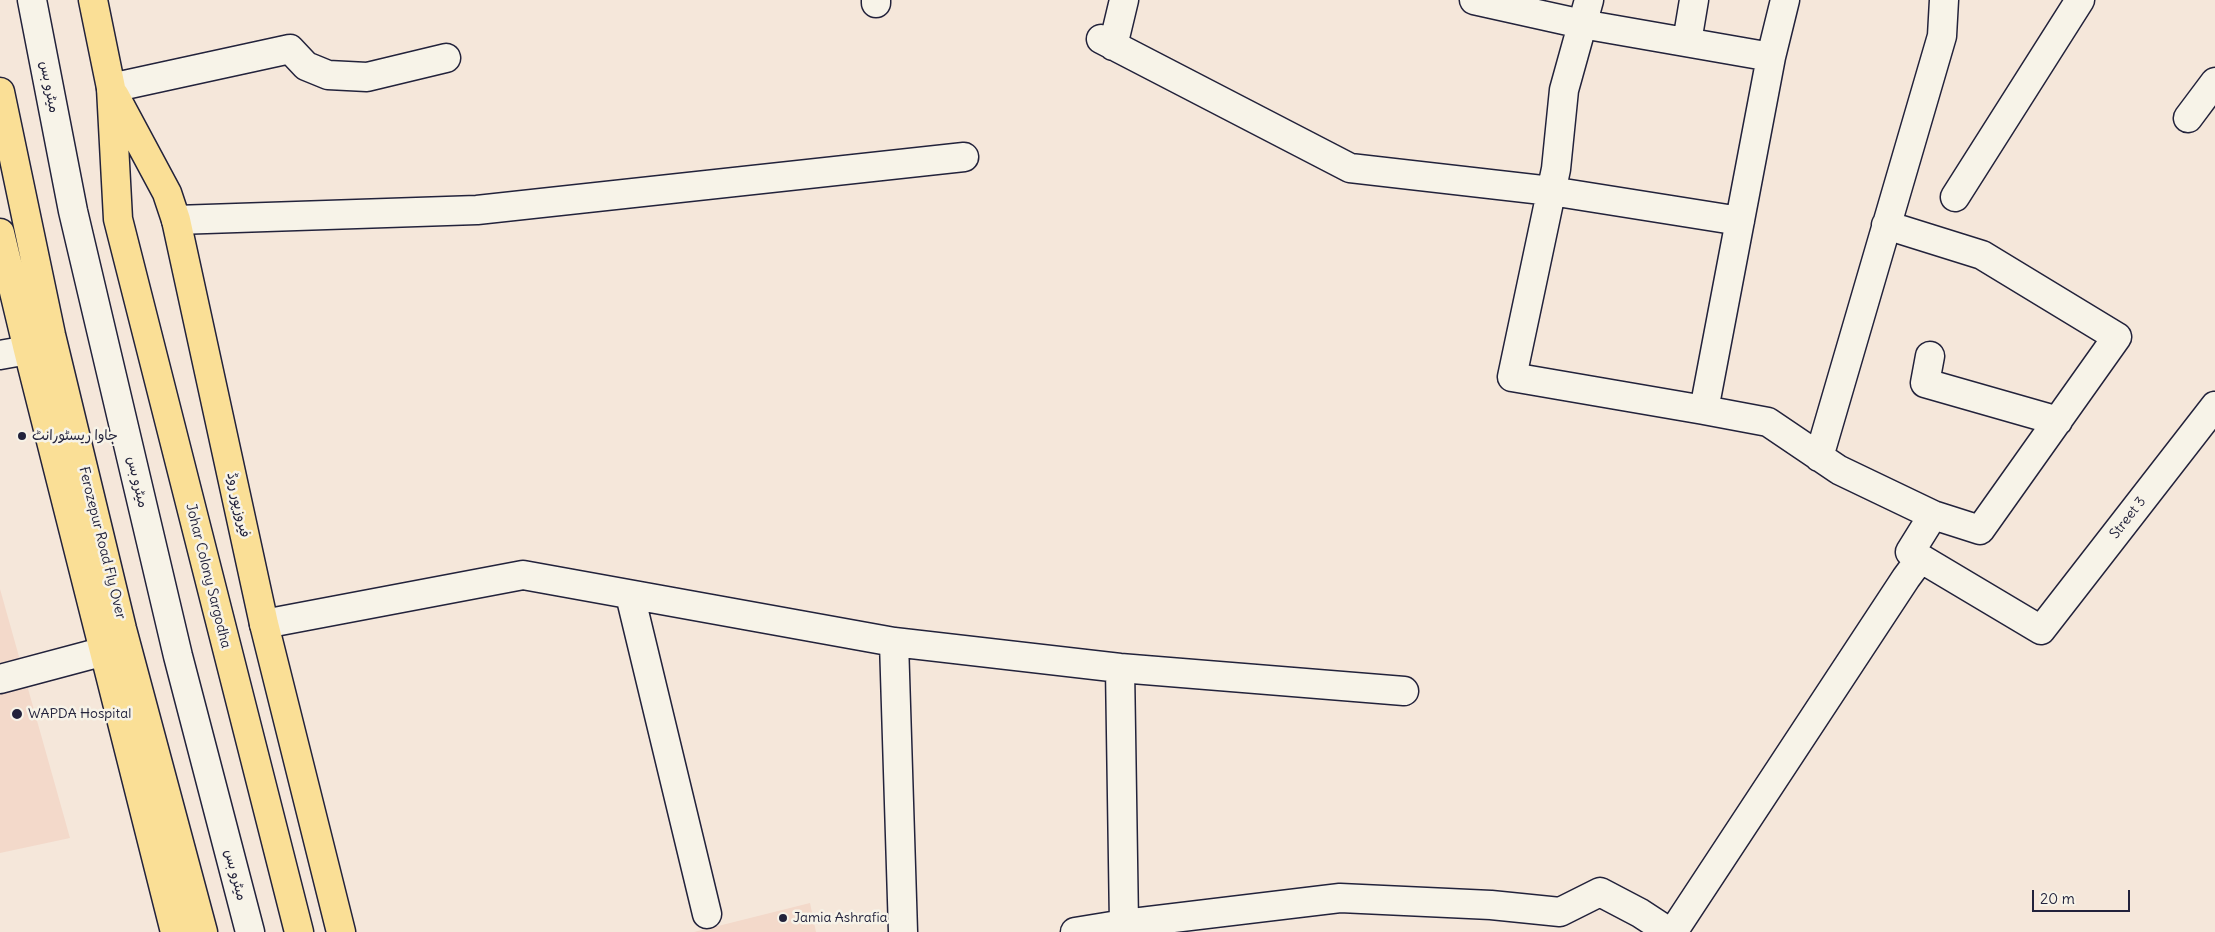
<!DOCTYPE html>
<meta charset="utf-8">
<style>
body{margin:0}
#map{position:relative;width:2215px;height:932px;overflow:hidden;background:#f5e7da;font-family:Delius,sans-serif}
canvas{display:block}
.scale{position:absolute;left:2032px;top:890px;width:98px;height:22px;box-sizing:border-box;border:2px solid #22223b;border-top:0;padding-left:6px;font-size:15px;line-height:18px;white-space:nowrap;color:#22223b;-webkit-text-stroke:4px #f7f3e8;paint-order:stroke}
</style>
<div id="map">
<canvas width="2215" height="932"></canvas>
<div class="scale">20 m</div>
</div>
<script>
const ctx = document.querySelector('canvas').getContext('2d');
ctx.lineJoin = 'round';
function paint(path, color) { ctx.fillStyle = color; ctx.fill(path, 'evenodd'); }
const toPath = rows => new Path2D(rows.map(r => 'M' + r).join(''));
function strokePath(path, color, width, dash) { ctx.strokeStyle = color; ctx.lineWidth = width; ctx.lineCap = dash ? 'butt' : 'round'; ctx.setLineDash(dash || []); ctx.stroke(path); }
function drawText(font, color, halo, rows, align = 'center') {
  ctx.font = font + ' Delius,"Playpen Sans Arabic",sans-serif'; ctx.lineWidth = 5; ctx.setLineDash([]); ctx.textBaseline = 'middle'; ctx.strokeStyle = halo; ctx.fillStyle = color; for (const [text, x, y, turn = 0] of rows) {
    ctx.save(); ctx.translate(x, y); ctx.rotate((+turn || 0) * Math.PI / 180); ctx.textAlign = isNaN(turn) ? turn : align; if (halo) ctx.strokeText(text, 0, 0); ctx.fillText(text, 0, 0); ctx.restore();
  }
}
const built = toPath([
 [0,589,70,838,0,853],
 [810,903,816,932,694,932]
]);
const minor = toPath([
 [32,0,73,211,178,656,250,932],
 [876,0,876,3],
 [1474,0,1582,24,1771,57],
 [1589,0,1564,90,1556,169,1512,377,1704,410,1771,57,1785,0],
 [1101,39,1350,168,1551,191,1740,221],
 [1687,42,1694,0],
 [1113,46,1124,0],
 [111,88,290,49,306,66,328,75,367,77,446,58],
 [2188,118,2215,82],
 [1955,197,2080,0],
 [176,220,477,210,964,157],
 [0,355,28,350],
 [1930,356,1925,383,2058,421],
 [1704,410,1768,422,1839,470,1933,515,1980,530,2117,337,1982,255,1886,225],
 [1819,457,1942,36,1944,0],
 [1933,515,1910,552,2041,630,2215,406],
 [630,595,707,914],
 [264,624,523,575,894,642,1120,668,1404,691],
 [894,642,903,932],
 [1120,668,1124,924],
 [0,679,105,651],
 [1075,932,1124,924,1340,898,1491,905,1560,912,1600,892,1640,913,1669,932],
 [1673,932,1906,578,1920,559]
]);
const major = toPath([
 [93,0,111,88,118,219,299,932],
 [0,92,51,335,122,629,203,932],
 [115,96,167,193,176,220,264,624,341,932],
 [0,233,28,350,175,932]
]);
const markers = [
 [22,436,5,"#22223b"],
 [17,714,6,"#22223b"],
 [783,918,5,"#22223b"]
];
const streetNames = [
 ["میٹرو بس",49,87,79],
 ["میٹرو بس",137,482,77],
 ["فیروزپور روڈ",238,505,78],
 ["Street 3",2128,518,-52],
 ["Ferozepur Road Fly Over",102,543,76],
 ["Johar Colony Sargodha",208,576,76],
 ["میٹرو بس",235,875,75]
];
const poiNames = [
 ["جاوا ریسٹورانٹ",32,436],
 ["WAPDA Hospital",28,714],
 ["Jamia Ashrafia",793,918]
];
paint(built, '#f3d9ca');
strokePath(minor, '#22223b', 31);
strokePath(major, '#22223b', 31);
strokePath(minor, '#f7f3e8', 28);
strokePath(major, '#fadf96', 28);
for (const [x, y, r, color] of markers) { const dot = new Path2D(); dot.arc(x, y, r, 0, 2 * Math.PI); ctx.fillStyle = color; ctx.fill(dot); strokePath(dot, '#f7f3e8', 2); }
drawText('14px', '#22223b', '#f7f3e8', streetNames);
drawText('14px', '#22223b', '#f7f3e8', poiNames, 'left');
</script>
